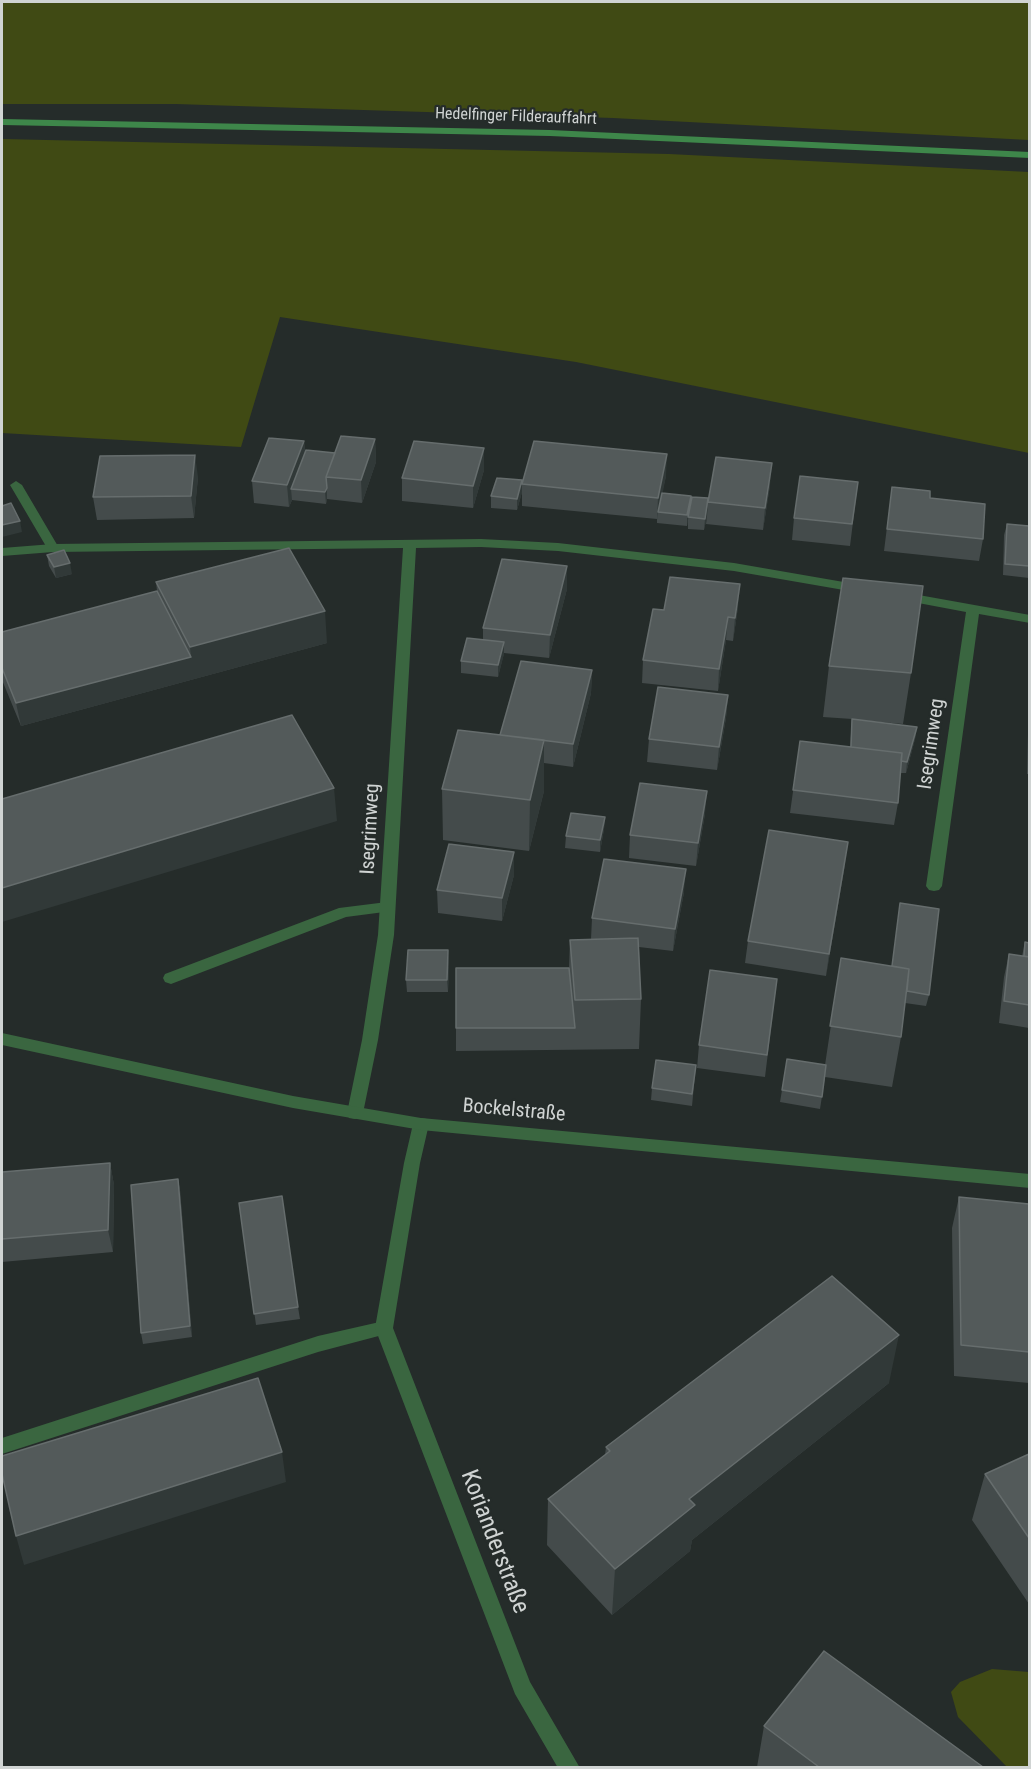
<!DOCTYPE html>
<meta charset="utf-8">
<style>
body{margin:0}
#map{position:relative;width:1031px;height:1769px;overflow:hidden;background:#252c2a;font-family:"Roboto Condensed",sans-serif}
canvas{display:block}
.frame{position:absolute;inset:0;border:3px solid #d0d4d3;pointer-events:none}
</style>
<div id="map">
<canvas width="1031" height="1769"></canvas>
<div class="frame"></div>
</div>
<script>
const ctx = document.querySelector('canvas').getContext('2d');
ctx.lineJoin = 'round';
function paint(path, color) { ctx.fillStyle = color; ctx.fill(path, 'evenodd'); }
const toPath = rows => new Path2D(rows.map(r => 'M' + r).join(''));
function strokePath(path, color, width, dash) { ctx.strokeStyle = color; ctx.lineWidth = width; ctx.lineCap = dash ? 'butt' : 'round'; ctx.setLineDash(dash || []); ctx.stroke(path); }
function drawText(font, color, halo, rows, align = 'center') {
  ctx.font = font + ' "Roboto Condensed",sans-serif'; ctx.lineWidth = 4.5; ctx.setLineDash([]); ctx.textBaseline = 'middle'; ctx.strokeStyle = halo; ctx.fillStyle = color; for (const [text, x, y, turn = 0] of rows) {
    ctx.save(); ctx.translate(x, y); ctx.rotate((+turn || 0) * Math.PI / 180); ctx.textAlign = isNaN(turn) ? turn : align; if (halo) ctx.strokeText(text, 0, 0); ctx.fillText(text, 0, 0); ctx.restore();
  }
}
const green = toPath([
 [2,2,1029,2,1029,140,613,118,176,104,2,104],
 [2,139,669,154,1029,172,1029,453,576,362,280,317,241,447,2,433],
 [992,1669,1029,1672,1029,1767,1007,1767,958,1717,951,1692,960,1682]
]);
const service = toPath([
 [16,481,22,485,59,548,58,551,53,552,47,548,10,485,16,481],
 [387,902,392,903,395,907,392,911,346,917,171,984,165,982,163,978,165,974,339,908,387,902],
 [384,1321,390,1323,393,1328,390,1333,318,1352,2,1454,2,1438,318,1336,384,1321]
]);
const minor = toPath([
 [481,539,558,543,734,563,861,585,868,589,861,593,734,571,558,551,481,547,416,548,394,935,378,1040,363,1113,361,1118,355,1119,349,1118,347,1113,362,1040,378,935,403,548,53,552,2,556,2,548,53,544,481,539],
 [902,592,1030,615,1030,623,979,614,942,886,939,890,934,891,929,890,926,886,966,612,897,599,895,596,902,592],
 [421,1118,427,1119,429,1124,420,1163,393,1328,530,1682,580,1768,558,1768,515,1694,375,1328,404,1163,413,1124,415,1119,421,1118]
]);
const tertiary = toPath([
 [2,1033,293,1096,421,1118,1030,1174,1030,1188,421,1130,293,1108,2,1045,2,1033]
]);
const secondary = toPath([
 [2,119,550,130,1030,152,1030,158,550,136,2,125,2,119]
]);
const wall = toPath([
 [375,439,376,462,362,503,327,499,326,504,292,500,289,507,254,503,252,481,304,441,305,452,335,453],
 [484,448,484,470,473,508,402,501,402,478],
 [666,476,662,493,690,508,708,498,770,485,763,530,706,524,707,516,704,530,688,529,688,517,687,526,657,523,657,519,522,506,522,492,517,510,491,508,491,496,522,480],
 [198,477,194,518,97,520,93,497],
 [858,482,850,546,792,540,794,518],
 [892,487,930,498,983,539,979,561,884,551],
 [1007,524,1029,526,1029,578,1003,575,1004,535],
 [47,555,72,574,56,578,49,566],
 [156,582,327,643,21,726,2,680,2,632,157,591],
 [567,589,549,658,504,653,498,677,461,673,461,661,483,640,483,628],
 [738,607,733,641,726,640,718,691,642,683,643,660],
 [829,666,911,673,903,724,858,720,917,727,915,739,906,773,900,773,898,803,894,825,790,813,800,741,850,747,852,719,823,717],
 [592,670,591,693,573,767,544,763,544,791,529,851,443,840,442,789,500,735],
 [728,695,726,718,717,770,647,762,649,739],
 [1029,725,1029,774,1027,774,1028,733],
 [705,814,696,866,629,858,630,835],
 [605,817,604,829,600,852,565,848,566,836],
 [514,852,514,875,502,921,438,913,437,890],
 [845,864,826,976,745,963,748,941],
 [684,892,673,951,639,947,641,999,639,1049,456,1051,456,1028,569,968,570,940,591,939,592,918],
 [1025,942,1029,943,1029,1028,999,1023,1004,977,1009,954,1022,956],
 [841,958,929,995,926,1006,905,1003,901,1037,892,1087,825,1077,820,1109,780,1102,782,1090,825,1065],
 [449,962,448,992,407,992,406,980],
 [777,979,765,1077,697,1068,699,1045],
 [696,1065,692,1106,651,1100,652,1088],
 [110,1163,114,1185,113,1252,2,1262,2,1172],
 [178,1179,180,1190,192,1337,143,1344,141,1333],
 [959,1197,1029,1204,1029,1383,954,1376,952,1228],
 [239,1203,298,1307,300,1319,256,1325],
 [889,1383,692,1540,690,1551,612,1615,547,1545,548,1499,605,1455,606,1447],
 [1029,1454,1029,1604,972,1520,985,1474],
 [764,1726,983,1767,757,1767]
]);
const shadedWall = toPath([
 [375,439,376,462,362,503,361,480],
 [304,441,306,463,291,489,292,500,289,507,287,485],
 [484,448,484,470,473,508,473,486],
 [667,454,666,476,659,512,658,512,657,520,658,498],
 [195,455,198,477,194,518,191,496],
 [772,463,770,485,763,530,765,508],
 [522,480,522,492,517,510,517,499],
 [327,488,327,499,326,504,325,492],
 [691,496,690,508,687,526,687,515],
 [708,505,707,516,704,530,705,519],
 [20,521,22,532,2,537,2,525],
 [70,563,72,574,56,578,54,567],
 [567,566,567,589,549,658,550,635],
 [740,584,738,607,733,641,735,618],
 [325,611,327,643,21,726,16,703,191,657,190,647],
 [728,617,726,640,718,691,719,669],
 [504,642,504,654,498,677,498,665],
 [592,670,591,693,573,767,573,744],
 [728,695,726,718,717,770,719,747],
 [917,727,915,739,906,773,907,762],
 [544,740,544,791,529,851,530,800],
 [334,788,337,821,2,922,2,888],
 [707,791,705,814,696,866,698,843],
 [605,817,604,829,600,852,600,840],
 [848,842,845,864,826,976,829,954],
 [514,852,514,875,502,921,502,898],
 [686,869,684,892,673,951,675,929],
 [448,950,449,962,448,992,447,980],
 [110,1163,114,1185,113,1252,108,1230],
 [178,1179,180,1190,192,1337,190,1326],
 [899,1335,889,1383,692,1540,690,1551,612,1615,615,1569,689,1499],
 [282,1452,286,1482,24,1565,16,1536]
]);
const building = toPath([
 [341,436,375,439,361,480,326,477,341,436],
 [269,438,304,441,287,485,252,481,269,438],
 [414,441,484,448,473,486,402,478,414,441],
 [534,441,667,454,658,498,522,484,534,441],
 [306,450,335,453,326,477,327,488,325,492,291,489,306,450],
 [195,455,191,496,93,497,100,456,195,455],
 [716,457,772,463,765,508,708,502,716,457],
 [800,476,858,482,852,524,794,518,800,476],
 [497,478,522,480,517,499,491,496,497,478],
 [892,487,930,491,930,498,985,504,983,539,887,529,892,487],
 [662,493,691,496,687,515,658,512,662,493],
 [692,497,708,498,705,519,688,517,692,497],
 [11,503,20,521,2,525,2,506,11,503],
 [1007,524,1029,526,1029,566,1005,564,1007,524],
 [289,548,325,611,190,647,156,582,289,548],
 [64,550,70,563,54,567,47,555,64,550],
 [502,559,567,566,550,635,483,628,502,559],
 [670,577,740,584,735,618,728,617,719,669,643,660,653,609,664,610,670,577],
 [843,578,923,586,911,673,829,666,843,578],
 [157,591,191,657,16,703,2,668,2,632,157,591],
 [467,638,504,642,498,665,461,661,467,638],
 [521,661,592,670,573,744,500,735,521,661],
 [658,687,728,695,719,747,649,739,658,687],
 [292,715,334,788,2,888,2,799,292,715],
 [852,719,917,727,907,762,901,761,902,753,851,747,852,719],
 [458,730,544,740,530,800,442,789,458,730],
 [800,741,902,753,898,803,793,790,800,741],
 [640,783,707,791,698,843,630,835,640,783],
 [571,813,605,817,600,840,566,836,571,813],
 [769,830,848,842,829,954,748,941,769,830],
 [449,844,514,852,502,898,437,890,449,844],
 [604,859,686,869,675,929,592,918,604,859],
 [900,903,939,909,929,995,907,991,909,969,892,966,900,903],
 [638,938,641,999,575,1000,570,940,638,938],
 [1025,942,1029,943,1029,957,1024,956,1025,942],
 [408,950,448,950,447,980,406,980,408,950],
 [1009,954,1029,957,1029,1005,1004,1001,1009,954],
 [841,958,909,969,901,1037,830,1026,841,958],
 [456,968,569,968,575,1028,456,1028,456,968],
 [710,970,777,979,767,1055,699,1045,710,970],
 [787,1059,826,1065,822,1097,782,1090,787,1059],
 [656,1060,696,1065,692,1094,652,1088,656,1060],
 [110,1163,108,1230,2,1239,2,1172,110,1163],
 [178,1179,190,1326,141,1333,131,1185,178,1179],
 [282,1196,298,1307,254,1314,239,1203,282,1196],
 [959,1197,1029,1204,1029,1352,961,1345,959,1197],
 [832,1276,899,1335,689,1499,695,1505,615,1569,548,1499,610,1451,606,1447,832,1276],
 [258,1378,282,1452,16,1536,2,1474,2,1456,258,1378],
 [1029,1454,1029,1538,985,1474,1029,1454],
 [824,1651,983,1767,819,1767,764,1726,824,1651]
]);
const farStreetnames = [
 ["Hedelfinger Filderauffahrt",516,117,2]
];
const streetNames = [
 ["Isegrimweg",932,744,-82],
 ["Isegrimweg",371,829,-87],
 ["Bockelstraße",514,1111,5]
];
const nearStreetnames = [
 ["Korianderstraße",494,1542,69]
];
paint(green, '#404a14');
paint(service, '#3a6640');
paint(minor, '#3a6640');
paint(tertiary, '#3a6640');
paint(secondary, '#3e874a');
paint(wall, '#444b4b');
paint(shadedWall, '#313938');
paint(building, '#535a5a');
strokePath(building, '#666d6d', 1.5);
drawText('16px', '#d0d4d3', '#252c2a', farStreetnames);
drawText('20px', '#d0d4d3', '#252c2a', streetNames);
drawText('24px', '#d0d4d3', '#252c2a', nearStreetnames);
</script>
